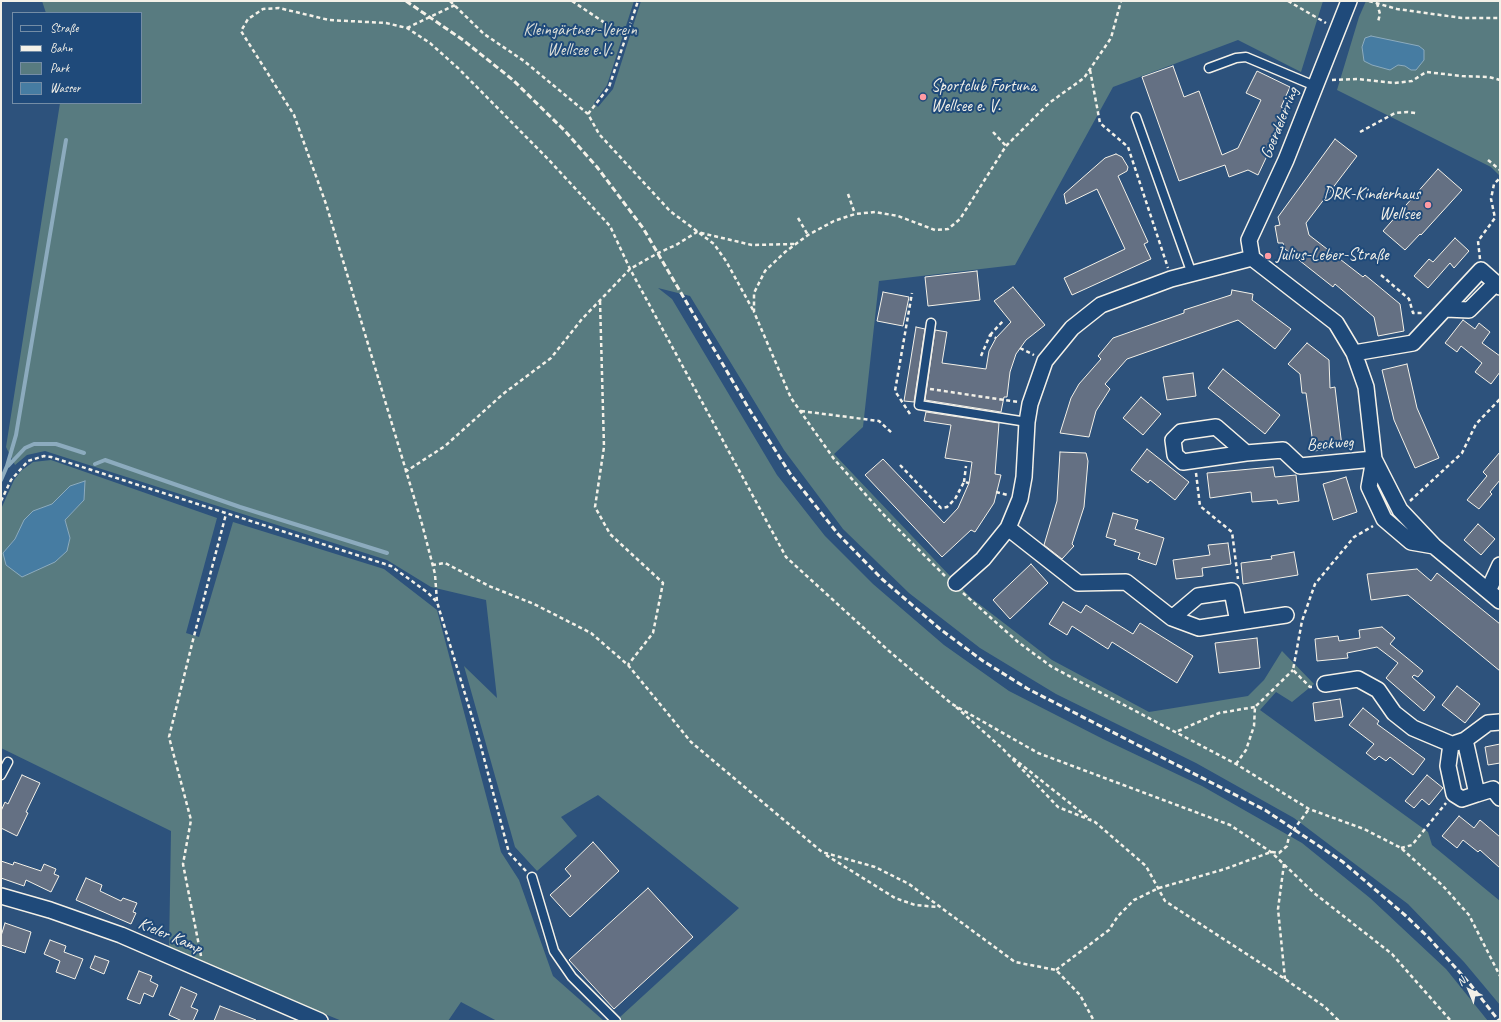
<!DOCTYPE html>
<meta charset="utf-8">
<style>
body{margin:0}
#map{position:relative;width:1501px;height:1022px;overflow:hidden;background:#2d527c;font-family:Caveat,sans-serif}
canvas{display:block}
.frame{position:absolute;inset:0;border:2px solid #f4f1e8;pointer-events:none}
.legend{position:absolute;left:12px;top:12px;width:130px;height:92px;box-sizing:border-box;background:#1f4a7a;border:1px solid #748da6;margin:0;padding:5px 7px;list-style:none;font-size:12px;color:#f4f1e8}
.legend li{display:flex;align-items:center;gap:8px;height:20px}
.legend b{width:20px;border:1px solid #748da6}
.north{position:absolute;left:1449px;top:970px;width:40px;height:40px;-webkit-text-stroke:3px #1f4a7a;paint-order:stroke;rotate:316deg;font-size:11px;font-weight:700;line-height:16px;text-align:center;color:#f4f1e8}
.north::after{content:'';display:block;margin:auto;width:14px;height:18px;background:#f4f1e8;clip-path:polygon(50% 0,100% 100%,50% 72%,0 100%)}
</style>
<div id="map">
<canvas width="1501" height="1022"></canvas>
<div class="frame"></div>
<ul class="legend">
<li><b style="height:5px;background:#1f4a7a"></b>Straße</li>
<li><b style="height:5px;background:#f4f1e8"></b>Bahn</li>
<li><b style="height:11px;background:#587b80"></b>Park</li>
<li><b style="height:11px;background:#467ca2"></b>Wasser</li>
</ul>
<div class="north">N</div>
</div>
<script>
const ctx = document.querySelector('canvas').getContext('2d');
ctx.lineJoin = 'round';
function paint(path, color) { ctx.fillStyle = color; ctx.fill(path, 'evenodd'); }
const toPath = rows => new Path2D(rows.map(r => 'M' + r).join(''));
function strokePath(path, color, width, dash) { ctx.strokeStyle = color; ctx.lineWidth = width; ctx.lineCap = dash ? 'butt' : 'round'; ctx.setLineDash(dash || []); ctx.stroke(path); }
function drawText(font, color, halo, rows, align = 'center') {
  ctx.font = font + ' Caveat,sans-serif'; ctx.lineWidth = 4; ctx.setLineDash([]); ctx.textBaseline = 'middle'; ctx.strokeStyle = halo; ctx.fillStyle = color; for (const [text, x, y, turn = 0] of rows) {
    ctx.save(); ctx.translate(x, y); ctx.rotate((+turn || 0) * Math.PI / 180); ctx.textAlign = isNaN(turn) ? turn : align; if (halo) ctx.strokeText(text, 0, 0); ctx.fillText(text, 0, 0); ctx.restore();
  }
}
const green = toPath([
 [42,1,634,1,607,85,594,103,598,107,613,89,641,1,1323,1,1301,72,1238,40,1113,87,1015,265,879,281,863,427,834,454,970,597,1052,660,1149,712,1248,696,1264,680,1282,651,1314,684,1292,702,1276,692,1260,710,1428,832,1432,845,1500,901,1500,1005,1464,962,1408,904,1294,818,1196,763,1056,694,980,648,909,593,843,529,784,450,690,296,658,288,672,299,777,475,825,536,873,584,944,645,1009,691,1103,739,1202,786,1302,843,1370,898,1446,969,1488,1021,623,1021,620,1017,739,908,598,795,561,817,577,836,537,871,515,847,464,666,497,698,486,600,431,587,387,560,45,451,27,455,15,465,6,447,60,103,141,103,141,13,46,13],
 [1366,1,1500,1,1500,176,1491,167,1337,90,1359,17],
 [51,460,217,518,186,633,199,637,233,522,384,569,437,610,501,852,519,880,553,976,604,1021,497,1021,461,1002,448,1021,342,1021,169,951,171,831,1,748,1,509,14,480,21,471,33,462],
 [70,486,84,500,65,520,70,538,3,553,15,539,33,511,52,505]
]);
const water = toPath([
 [1371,36,1419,46,1424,50,1424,60,1416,70,1411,70,1405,66,1398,65,1390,70,1372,65,1364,61,1362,47,1365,38,1371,36],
 [85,481,84,500,65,520,70,538,67,551,55,562,22,577,6,565,3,553,15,539,24,520,33,511,52,504,70,486,85,481]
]);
const stream = toPath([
 [95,464,105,460,240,507,387,553],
 [8,466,25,448,34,444,56,444,84,453],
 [1,480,7,466,16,435,66,140]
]);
const building = toPath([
 [1173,66,1184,97,1199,91,1222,155,1238,148,1261,100,1246,93,1257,71,1290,87,1281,107,1288,111,1258,175,1248,170,1229,177,1225,165,1179,181,1142,77,1173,66],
 [1335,139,1357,156,1306,223,1309,235,1363,277,1365,275,1400,304,1404,331,1378,336,1374,317,1335,284,1333,287,1285,249,1283,243,1278,243,1275,226,1280,225,1278,217,1335,139],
 [1116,154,1122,157,1128,167,1127,171,1118,176,1148,242,1144,244,1151,259,1072,295,1064,278,1125,249,1097,189,1066,204,1064,194,1105,158,1116,154],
 [1438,169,1462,190,1421,235,1420,234,1405,250,1383,231,1438,169],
 [1455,238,1469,251,1454,268,1450,263,1428,288,1414,276,1429,259,1433,262,1455,238],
 [977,271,980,300,928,306,925,277,977,271],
 [1013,287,1045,325,1026,340,1016,354,1010,372,1007,397,1004,397,1001,412,925,400,935,330,947,332,942,363,986,369,989,351,996,338,1011,322,994,301,1013,287],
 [1232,290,1253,294,1252,300,1291,329,1275,349,1238,320,1127,359,1105,384,1110,389,1096,411,1089,437,1060,433,1071,398,1079,384,1101,359,1098,356,1113,338,1184,313,1184,310,1231,295,1232,290],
 [883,292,909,297,903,326,877,321,883,292],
 [1463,320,1475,329,1479,323,1490,332,1482,343,1500,356,1500,372,1491,384,1475,372,1482,363,1461,346,1457,352,1445,343,1463,320],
 [916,327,925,329,914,402,904,401,916,327],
 [1307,343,1329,360,1330,388,1335,387,1342,447,1314,451,1306,393,1302,393,1300,374,1288,364,1307,343],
 [1407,364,1417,408,1439,458,1415,468,1394,420,1382,370,1407,364],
 [1223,369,1280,415,1265,434,1208,388,1223,369],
 [1193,373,1196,396,1167,400,1163,377,1193,373],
 [1141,397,1161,414,1143,435,1123,418,1141,397],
 [926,412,999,423,995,474,1001,475,994,503,975,532,971,530,942,557,865,475,883,459,944,523,958,508,969,483,972,462,945,458,951,425,924,421,926,412],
 [1147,449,1189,482,1175,500,1150,480,1148,483,1131,470,1147,449],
 [1060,452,1086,453,1088,461,1084,507,1072,544,1074,546,1062,559,1044,545,1057,501,1060,452],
 [1500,452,1500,480,1490,492,1492,494,1479,509,1467,500,1487,476,1483,472,1500,452],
 [1273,467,1275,477,1296,475,1299,501,1278,504,1277,500,1252,502,1251,492,1210,498,1207,473,1273,467],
 [1346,477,1357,512,1333,520,1323,484,1346,477],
 [1113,513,1138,520,1135,529,1164,538,1156,565,1138,559,1140,553,1114,545,1116,540,1106,537,1113,513],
 [1478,524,1495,539,1481,555,1464,540,1478,524],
 [1228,543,1231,564,1202,568,1203,576,1176,579,1173,560,1210,555,1208,545,1228,543],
 [1294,552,1298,575,1243,584,1241,563,1272,559,1271,556,1294,552],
 [1031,564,1048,583,1010,619,993,600,1031,564],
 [1417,569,1431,581,1437,573,1500,624,1500,671,1408,595,1371,600,1367,574,1417,569],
 [1063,602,1081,613,1086,605,1133,634,1140,623,1193,656,1177,683,1112,642,1108,649,1072,626,1067,635,1049,624,1063,602],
 [1382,627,1395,638,1390,644,1423,671,1418,677,1414,675,1412,677,1435,697,1424,711,1386,678,1398,663,1377,647,1347,653,1348,658,1317,661,1315,639,1338,636,1339,641,1360,638,1359,630,1382,627],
 [1257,638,1260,668,1219,673,1215,643,1257,638],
 [1457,686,1480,704,1465,723,1442,705,1457,686],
 [1340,699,1343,717,1315,721,1313,703,1340,699],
 [1363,708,1379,721,1377,724,1425,759,1413,775,1390,757,1386,761,1379,756,1375,760,1366,753,1374,744,1349,725,1363,708],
 [1500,744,1500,763,1488,765,1485,747,1500,744],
 [22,775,40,783,26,812,28,813,17,836,1,828,1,811,5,802,8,804,22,775],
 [1427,775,1443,788,1429,805,1422,799,1414,808,1405,801,1427,775],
 [1459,816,1474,828,1480,820,1500,837,1500,868,1480,850,1478,852,1463,840,1457,848,1442,836,1459,816],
 [593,842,619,871,570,917,550,895,571,876,565,869,593,842],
 [1,861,13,865,14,862,41,871,44,864,56,869,54,874,59,876,51,892,26,880,24,886,1,878,1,861],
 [86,878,102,885,100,891,121,901,123,898,137,903,133,912,136,913,131,924,76,900,86,878],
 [648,888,693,937,614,1009,569,960,648,888],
 [5,923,31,932,25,953,1,945,1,936,5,923],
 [50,940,66,946,64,952,83,959,75,979,56,972,60,961,44,954,50,940],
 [95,956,109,961,104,974,90,968,95,956],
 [139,971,152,976,150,981,158,985,153,997,144,993,140,1004,127,999,139,971],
 [181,987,197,994,191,1007,198,1010,193,1021,182,1021,169,1015,181,987],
 [220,1006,256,1020,256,1021,214,1021,220,1006]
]);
const path = toPath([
 [450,1,484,34,524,61,588,114,599,134,670,211,714,244,726,261,753,310],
 [572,1,626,37],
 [1288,1,1326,23],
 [1369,1,1397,9,1462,18,1500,18],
 [1377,3,1380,14,1378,22],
 [407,28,455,5],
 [1090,70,1100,123,1128,147,1168,268],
 [1332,80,1357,79,1394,83,1412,81,1426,72,1462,76,1489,77,1500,80],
 [588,114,609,87,638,1],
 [993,132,1006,146],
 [1360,132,1395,113,1408,112,1416,113],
 [1488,160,1500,170],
 [848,194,855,214],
 [798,218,808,235],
 [1480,259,1478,241,1495,218,1491,199,1494,184,1500,178],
 [1381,275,1409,299,1413,313,1422,313],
 [600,301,604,447,595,507,610,534,663,583,653,633,628,665],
 [990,335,1003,321],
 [1020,348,1034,355],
 [981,356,990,335,996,338],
 [930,389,1018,402],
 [801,411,879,421,892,433],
 [910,414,895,391,912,293],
 [900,465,941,508,947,507,955,499,964,482,969,483],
 [405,472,445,446,503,394,551,358,582,319,630,269,658,253,676,245,697,232,752,245,795,244],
 [1196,473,1200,506,1232,532,1238,579],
 [964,482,966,466],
 [996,492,1008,495],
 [1,501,11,480,28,461,44,456,51,457,391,566,427,592,436,601],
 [1410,501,1462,453,1476,424,1500,399],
 [432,565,445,563,489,586,534,604,591,633,628,665,691,742,822,852,875,867,909,884,1015,962,1056,970,1080,995,1094,1021],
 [945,576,884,515,834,459,791,398,754,312,754,293,765,271,785,252,808,235,834,221,855,214,875,212,898,216,935,230,948,229,960,219,1006,146,1049,103,1084,78,1111,38,1121,1],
 [963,593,1018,642,1052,667,1236,764,1309,809,1364,829,1401,848,1443,886,1469,915,1500,976],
 [1312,687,1310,687,1293,670,1302,621,1315,584,1354,537,1373,526],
 [956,707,1003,749,1058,807,1095,822,1146,866,1165,901,1285,979,1325,1007,1339,1021],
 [1178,731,1219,713,1255,707],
 [1013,758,1091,820],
 [1236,764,1246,750,1254,726,1255,707,1293,670],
 [1401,848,1412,845,1446,803],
 [826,855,895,898,915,905,938,907],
 [1284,864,1278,909,1285,979],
 [526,871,509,853,480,743,437,602,435,574,422,524,326,204,294,115,241,31,248,19,263,9,279,8,329,20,386,23,407,28,430,43,459,69,548,159,610,226,630,269,786,557,889,651,952,704,1038,753,1230,825,1271,852,1314,893,1392,954,1451,1021],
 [201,956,183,864,191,820,169,737,193,640,226,514],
 [1056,970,1109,930,1118,916,1134,900,1159,888,1225,869,1271,852,1279,853,1287,846,1289,836,1309,809]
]);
const lane = toPath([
 [1209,68,1236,58,1246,57,1315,86],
 [1136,117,1192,274],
 [931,323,919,405,1027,422],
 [1,775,8,762],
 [532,877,554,951,572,977,616,1021]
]);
const street = toPath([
 [1252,258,1336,323,1354,353,1366,387,1374,459,1369,487,1384,519,1411,542,1434,546],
 [1252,258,1249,240,1286,160,1349,1],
 [1446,309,1469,310,1496,283],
 [1354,353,1413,343,1481,270,1500,287],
 [1246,453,1183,462,1175,455,1173,440,1181,432,1216,427,1246,453,1283,450,1300,466,1374,459],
 [1374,459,1400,510,1434,546,1500,601],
 [1008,528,1078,583,1126,582,1172,618,1199,628,1286,615],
 [956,583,983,559,1008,528,1020,499,1024,477,1027,422,1030,404,1045,361,1072,328,1101,305,1171,279,1252,258],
 [1488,591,1500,565],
 [1172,618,1198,596,1232,591,1238,622],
 [1325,684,1358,679,1378,690,1394,713,1413,728,1451,744,1448,766,1454,794,1462,799,1477,794],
 [1465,740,1477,794,1493,789,1500,798],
 [1456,743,1465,740,1488,723,1500,722],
 [1,896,50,910,121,935,320,1021]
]);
const rail = toPath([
 [406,1,463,40,513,80,564,130,597,167,643,228,749,409,791,475,838,534,882,579,940,629,983,661,1028,689,1265,810,1343,862,1406,916,1429,938,1470,984,1499,1021]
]);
const markers = [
 [923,97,4,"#ff9aa2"],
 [1428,205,4,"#ff9aa2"],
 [1268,256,4,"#ff9aa2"]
];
const parkNames = [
 ["Kleingärtner-Verein",580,31],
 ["Wellsee e.V.",580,51]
];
const poiNames = [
 ["Sportclub Fortuna",931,87],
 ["Wellsee e. V.",931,107],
 ["DRK-Kinderhaus",1420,195,"right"],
 ["Wellsee",1420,215,"right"],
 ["Julius-Leber-Straße",1276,256]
];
const streetNames = [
 ["Goerdelerring",1280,123,-68],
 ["Beckweg",1330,444,-4],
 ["Kieler Kamp",170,936,23]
];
paint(green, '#587b80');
paint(water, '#467ca2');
strokePath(water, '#8cabbe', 1);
strokePath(stream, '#8cabbe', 4);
paint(building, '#647083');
strokePath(building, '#f4f1e8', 1);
strokePath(lane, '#f4f1e8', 11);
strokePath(street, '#f4f1e8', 18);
strokePath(path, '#f4f1e8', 2.5, [4, 3]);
strokePath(lane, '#1f4a7a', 8);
strokePath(street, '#1f4a7a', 15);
strokePath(rail, '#f4f1e8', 3, [6, 3]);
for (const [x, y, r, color] of markers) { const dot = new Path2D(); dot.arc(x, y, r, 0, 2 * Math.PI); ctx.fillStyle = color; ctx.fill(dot); strokePath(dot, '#1f4a7a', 1.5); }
drawText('17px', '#dddfd8', '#1f4a7a', parkNames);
drawText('17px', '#f4f1e8', '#1f4a7a', poiNames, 'left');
drawText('17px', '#f4f1e8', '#1f4a7a', streetNames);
</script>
